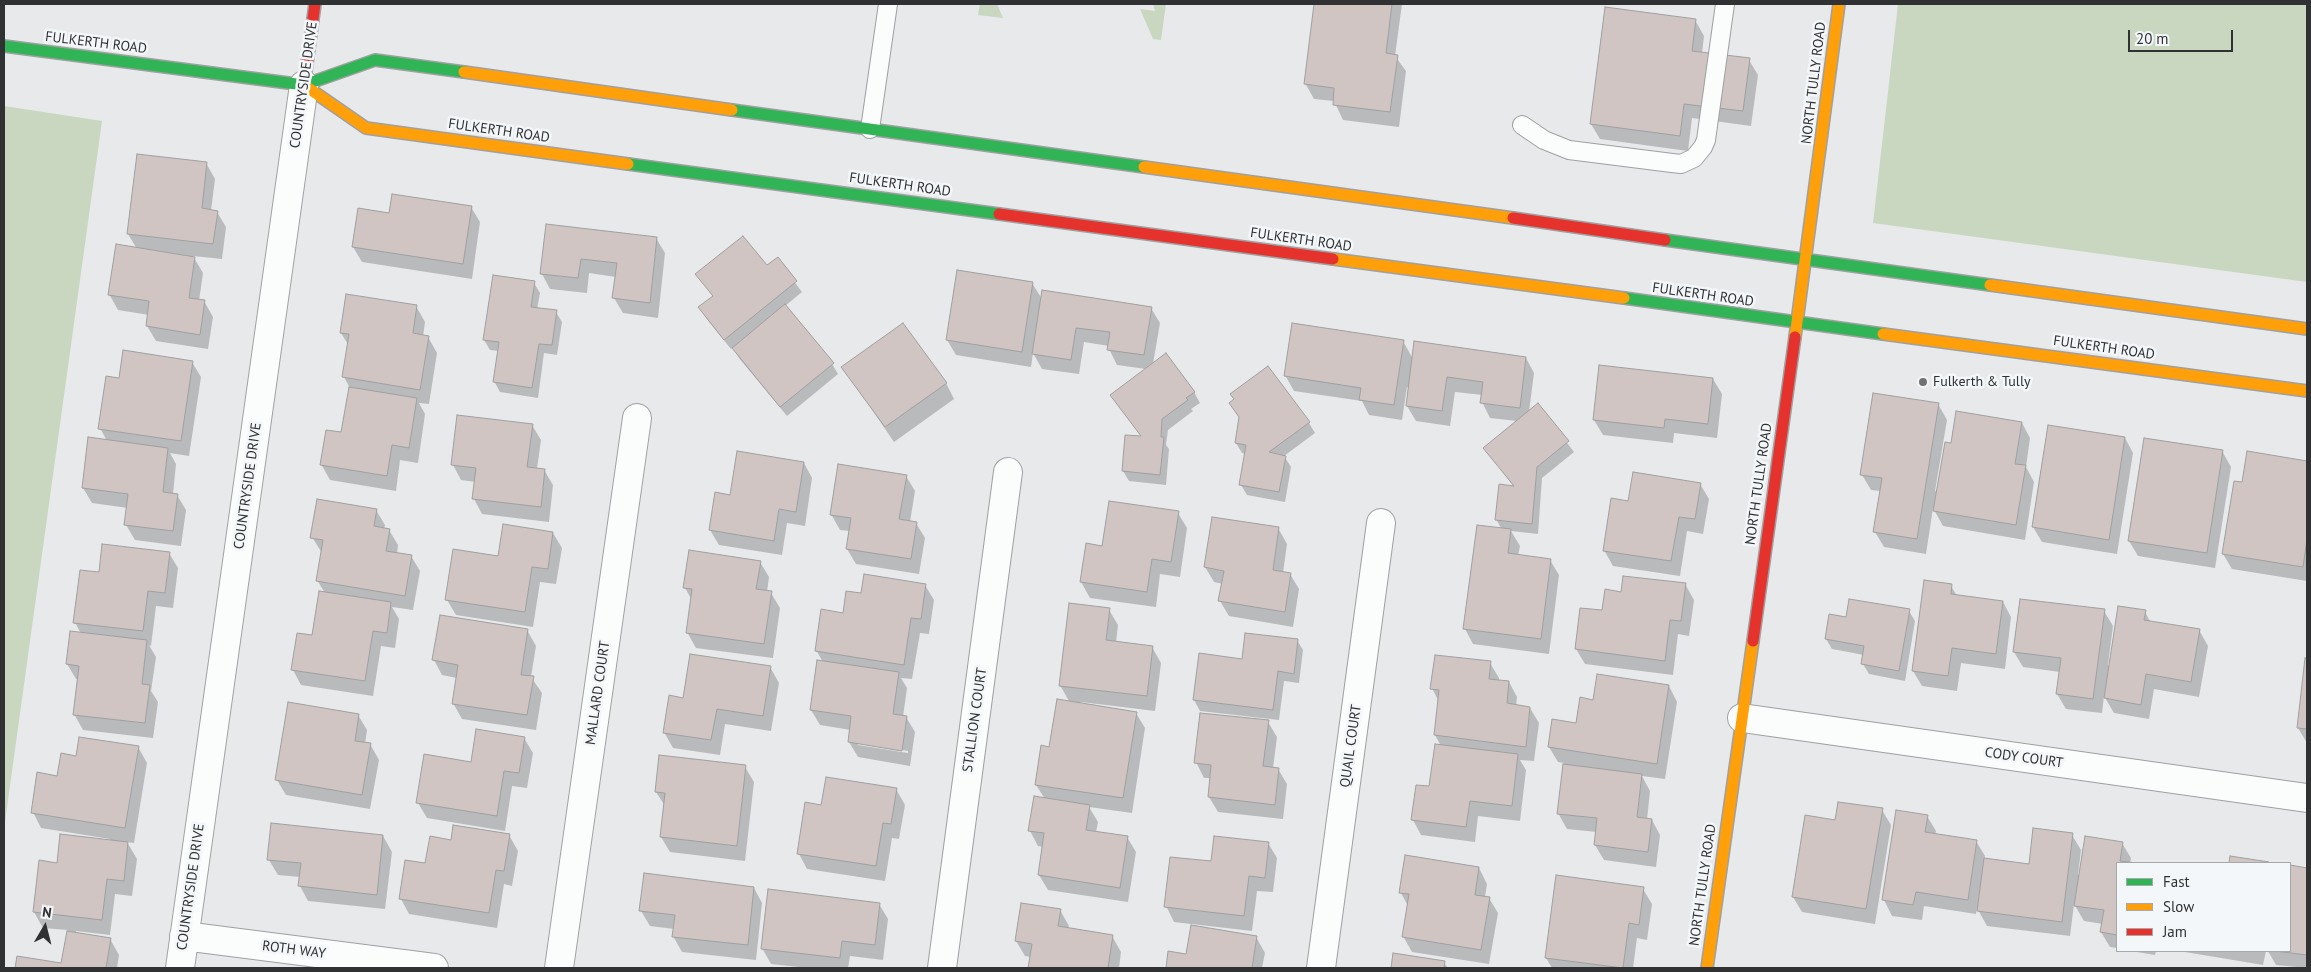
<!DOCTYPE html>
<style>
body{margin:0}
#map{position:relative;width:2311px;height:972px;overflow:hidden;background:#e7e9eb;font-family:"PT Sans",sans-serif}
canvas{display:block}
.frame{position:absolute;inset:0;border:5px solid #303132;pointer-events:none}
.legend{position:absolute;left:2116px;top:862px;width:175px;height:90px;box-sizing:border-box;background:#f4f7f9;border:1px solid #a6a8a9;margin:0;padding:6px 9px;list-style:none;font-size:15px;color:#303132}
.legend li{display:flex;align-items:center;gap:10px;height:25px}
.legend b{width:25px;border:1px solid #a6a8a9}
.north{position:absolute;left:20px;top:902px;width:50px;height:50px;-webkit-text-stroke:4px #f4f7f9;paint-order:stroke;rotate:8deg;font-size:14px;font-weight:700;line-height:20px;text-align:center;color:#303132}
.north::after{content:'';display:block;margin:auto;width:18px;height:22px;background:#303132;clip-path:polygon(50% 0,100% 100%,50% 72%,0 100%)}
.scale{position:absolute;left:2128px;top:30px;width:105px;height:22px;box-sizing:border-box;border:2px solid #303132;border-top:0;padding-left:6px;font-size:15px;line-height:18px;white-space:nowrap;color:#303132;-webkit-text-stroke:4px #f4f7f9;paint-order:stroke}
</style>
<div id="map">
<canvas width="2311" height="972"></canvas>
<div class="frame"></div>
<ul class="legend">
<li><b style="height:6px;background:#30b455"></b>Fast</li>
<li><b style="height:6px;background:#ff9f0a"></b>Slow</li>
<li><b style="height:6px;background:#e5322d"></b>Jam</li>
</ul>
<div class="north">N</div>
<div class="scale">20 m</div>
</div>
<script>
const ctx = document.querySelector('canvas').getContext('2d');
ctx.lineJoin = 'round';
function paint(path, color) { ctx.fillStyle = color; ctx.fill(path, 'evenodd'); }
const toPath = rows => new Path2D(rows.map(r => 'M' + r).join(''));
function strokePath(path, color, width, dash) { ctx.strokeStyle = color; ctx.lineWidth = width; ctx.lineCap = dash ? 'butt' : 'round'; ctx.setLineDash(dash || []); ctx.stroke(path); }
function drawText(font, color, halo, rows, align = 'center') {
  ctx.font = font + ' "PT Sans",sans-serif'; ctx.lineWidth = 5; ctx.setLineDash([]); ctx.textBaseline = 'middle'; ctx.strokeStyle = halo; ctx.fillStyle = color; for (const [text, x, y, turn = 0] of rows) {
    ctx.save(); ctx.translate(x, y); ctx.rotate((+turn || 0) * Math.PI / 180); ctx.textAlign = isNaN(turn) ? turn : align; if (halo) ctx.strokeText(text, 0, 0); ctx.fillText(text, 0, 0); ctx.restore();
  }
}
const green = toPath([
 [980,4,997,4,1003,18,978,15],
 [1153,4,1166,4,1161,40,1153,39,1140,9,1155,11],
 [1898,4,2307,4,2307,282,1873,223],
 [4,106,102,121,4,829]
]);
const shadow = toPath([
 [1315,4,1402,4,1395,56,1406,71,1399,127,1343,120,1334,101,1314,99,1305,83],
 [1695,20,1704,36,1702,53,1749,60,1758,75,1751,126,1692,118,1688,151,1600,139,1591,124],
 [206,163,215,179,211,211,217,212,226,227,222,259,193,256,203,273,199,301,204,301,213,317,208,349,156,341,147,326,149,315,118,310,109,294,137,249,128,234],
 [471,207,480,222,472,279,362,262,353,247,390,215],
 [547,225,656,238,665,253,658,318,623,313,614,298,616,277,589,273,587,293,550,289,542,274],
 [777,259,802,292,785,306,832,364,838,374,787,416,739,358,733,347,731,349,706,318,700,308,713,297,697,274,767,267],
 [534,283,540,293,537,309,556,312,562,322,557,355,544,353,538,398,500,392,494,381,499,351,490,350,484,340],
 [1032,283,1042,299,1151,308,1160,323,1153,364,1194,392,1200,403,1191,409,1193,411,1168,430,1166,445,1169,449,1166,485,1129,481,1123,471,1142,437,1146,369,1117,365,1109,349,1109,346,1084,342,1079,374,1042,369,1033,353,1031,367,956,355,947,340],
 [416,306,425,322,423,337,428,337,437,353,429,404,419,403,425,414,418,463,400,460,396,491,330,480,321,464,343,434,350,388,344,377,349,346,341,333],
 [1403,341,1413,359,1526,358,1534,373,1529,412,1538,405,1574,452,1542,478,1538,534,1511,531,1520,546,1518,556,1550,560,1559,575,1549,654,1473,644,1465,629,1502,530,1496,519,1514,487,1485,448,1517,421,1490,418,1482,402,1483,395,1455,392,1450,426,1416,421,1407,406,1409,388,1407,387,1402,420,1369,415,1362,401,1294,391,1285,375],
 [192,362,201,377,189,456,170,453,176,464,173,494,177,495,186,510,181,546,135,540,126,525,128,508,92,503,83,488,107,441,100,428],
 [843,367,946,383,954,399,894,442],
 [1713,379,1722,394,1717,438,1674,433,1673,443,1603,435,1594,420],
 [1231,395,1309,423,1315,433,1284,456,1291,467,1285,502,1247,495,1241,485,1246,454,1242,453,1236,443,1240,418,1231,403,1234,400],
 [1938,404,1947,420,1935,491,1938,492,1952,444,2022,423,2030,438,2026,467,2034,482,2025,540,1943,526,1933,508,1926,554,1884,547,1875,532,1881,491,1871,490,1862,475],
 [532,425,541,440,537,469,544,470,553,485,549,522,482,514,474,499,476,482,461,480,453,465],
 [2125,438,2133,453,2117,554,2042,542,2033,527],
 [2222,451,2231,467,2215,568,2138,556,2129,541],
 [2248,452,2307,462,2307,581,2232,569,2223,554,2243,484],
 [804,463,812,478,805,526,787,523,782,555,719,545,710,530,731,496],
 [906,476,915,491,910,522,916,523,925,538,919,574,856,564,847,549,850,531,840,530,831,514],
 [1700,484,1709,499,1703,534,1687,531,1680,576,1613,566,1604,550,1629,503],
 [376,510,385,525,384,529,389,530,398,545,397,554,411,556,420,571,413,610,392,607,399,619,395,648,381,646,373,696,301,685,293,670,313,637,325,593,317,580,322,553,312,537],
 [1178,513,1187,528,1180,577,1160,574,1156,607,1090,598,1081,582,1087,545,1103,547],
 [1278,528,1287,544,1283,573,1290,574,1299,589,1293,627,1229,616,1220,601,1223,584,1214,582,1205,567],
 [553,533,562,548,556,584,540,582,533,627,456,615,447,600],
 [169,553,178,568,173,608,156,606,151,646,149,645,156,657,151,691,158,702,153,738,83,730,74,714,78,679,76,679,67,664,81,634,75,622,100,574],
 [760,562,769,577,767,592,771,593,780,608,773,658,696,648,687,632,692,600,685,588],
 [1685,584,1694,600,1689,636,1678,634,1673,675,1585,664,1576,649,1603,612,1622,593],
 [925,585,934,600,929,634,920,633,912,679,901,678,907,688,903,717,906,717,915,732,910,766,858,757,849,742,851,730,820,725,811,710,823,662,816,650,862,594],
 [858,742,908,751,908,753,858,745],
 [1951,586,1957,596,2003,602,2011,617,2005,669,1961,663,1957,691,1922,686,1913,671],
 [1109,610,1118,625,1116,643,1152,647,1161,663,1155,711,1081,702,1081,704,1136,713,1145,728,1132,813,1089,807,1098,822,1096,832,1127,837,1136,852,1128,902,1048,890,1039,875,1044,847,1038,846,1030,831,1045,799,1036,785,1070,703,1060,685],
 [1909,611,1915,621,1905,681,1869,674,1863,664,1864,655,1832,649,1826,639,1847,618],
 [2104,611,2113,626,2108,665,2110,666,2145,612,2151,623,2199,630,2208,646,2199,697,2154,689,2149,719,2114,713,2104,696,2102,713,2066,709,2057,694,2060,672,2023,667,2014,652],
 [527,630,536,646,531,677,542,693,536,730,462,719,453,703,457,678,442,675,434,660],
 [1297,640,1303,650,1299,683,1284,681,1279,720,1200,711,1194,700,1243,660],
 [2306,659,2307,660,2307,743,2298,728],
 [1490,663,1499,678,1499,681,1509,682,1517,697,1516,706,1530,708,1539,723,1534,761,1520,760,1526,770,1520,821,1478,816,1475,842,1421,835,1413,820,1430,788,1441,746,1435,735,1439,702,1432,688],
 [770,667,779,683,771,731,725,724,720,755,673,748,664,732,684,699],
 [1669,686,1677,702,1665,779,1642,776,1650,791,1647,820,1652,820,1660,835,1656,867,1604,860,1595,845,1597,832,1567,829,1558,813,1564,763,1558,762,1549,747,1577,725,1594,701],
 [358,715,367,730,365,744,370,744,379,760,370,809,286,795,277,780],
 [1268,722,1277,737,1273,768,1278,769,1287,784,1283,819,1218,812,1209,797,1211,778,1204,778,1196,762],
 [524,738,533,753,527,788,512,786,505,831,427,818,418,803,472,763],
 [138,747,147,763,134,843,127,842,137,859,132,896,115,894,110,935,76,931,76,933,110,939,119,955,117,968,16,968,18,957,62,965,68,930,43,928,34,912,40,861,58,864,109,841,110,839,41,828,33,812,58,777,77,757],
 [745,767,754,782,745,861,670,852,661,837,665,806,656,792],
 [896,789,905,805,899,839,892,838,885,881,807,869,799,854,822,807],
 [1882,810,1891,825,1875,924,1802,912,1793,897,1836,821],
 [1927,816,1936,831,1935,835,1976,841,1985,856,1984,860,2030,866,2072,835,2081,850,2078,875,2080,875,2122,843,2131,858,2130,863,2117,863,2117,948,2110,947,2101,932,2103,924,2084,921,2074,904,2070,936,1987,926,1977,908,1976,914,1924,906,1922,920,1892,916,1884,900],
 [509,835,518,851,512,886,504,884,497,928,409,914,401,899,426,865,452,841],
 [383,836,392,852,385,909,308,901,300,886,300,877,278,875,269,860],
 [1268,843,1277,858,1273,892,1257,891,1252,931,1174,922,1166,906],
 [2290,867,2307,869,2307,968,2276,965,2268,951,2290,951],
 [1479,868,1487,884,1485,897,1489,898,1498,913,1489,964,1412,952,1403,936,1408,906,1401,893],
 [754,888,762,903,756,960,682,952,673,936,674,929,650,926,641,911],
 [1643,889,1652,904,1647,940,1637,938,1633,968,1552,968,1546,958],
 [879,904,888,919,883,960,850,956,848,968,808,968,771,964,762,948],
 [1060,910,1069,926,1068,929,1112,936,1121,952,1119,968,1030,968,1031,957,1025,956,1016,941],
 [1256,937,1265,953,1262,968,1167,968,1169,952,1187,955],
 [2131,951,2156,951,2155,955],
 [2179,951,2266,951,2263,965],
 [1394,954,1444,963,1448,968,1392,968]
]);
const building = toPath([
 [1314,4,1392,4,1386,53,1398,55,1390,112,1333,105,1334,88,1304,84,1314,4],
 [1605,7,1696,19,1692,51,1750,58,1743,111,1684,104,1680,136,1590,124,1605,7],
 [137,154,207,162,202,208,218,211,213,244,127,234,137,154],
 [392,194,472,206,463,264,352,247,358,208,389,213,392,194],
 [546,224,657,237,650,303,612,298,617,263,581,259,578,278,540,274,546,224],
 [743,236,767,265,778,257,797,281,724,340,698,307,713,296,695,274,743,236],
 [116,244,195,257,189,298,205,300,200,335,146,326,149,301,108,295,116,244],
 [957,270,1033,282,1022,352,946,340,957,270],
 [493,275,535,281,531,307,557,310,552,345,539,344,532,388,493,382,499,342,483,340,493,275],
 [1042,290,1152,307,1144,355,1107,350,1110,332,1076,328,1071,360,1032,354,1042,290],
 [346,294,417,305,413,333,429,336,420,390,342,377,349,334,340,333,346,294],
 [785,304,834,363,780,407,732,348,785,304],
 [903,323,947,383,885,427,841,367,903,323],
 [1292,323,1404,340,1394,405,1359,400,1361,388,1284,376,1292,323],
 [1414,341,1526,357,1520,408,1480,403,1483,382,1447,377,1442,411,1406,406,1414,341],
 [123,350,193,361,181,441,98,429,106,376,119,378,123,350],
 [1166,353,1195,392,1186,398,1188,400,1162,419,1161,437,1164,437,1160,475,1122,471,1125,435,1141,436,1110,395,1166,353],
 [1599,365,1713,378,1708,424,1665,419,1664,428,1593,420,1599,365],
 [1268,366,1310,422,1269,452,1286,456,1279,492,1239,485,1246,445,1235,443,1239,417,1229,403,1234,399,1230,394,1268,366],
 [349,387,417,398,409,448,392,445,387,476,320,465,326,430,341,432,349,387],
 [1873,393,1939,403,1917,539,1873,532,1882,478,1860,475,1873,393],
 [1538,403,1569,441,1537,467,1532,524,1495,520,1499,484,1514,486,1483,448,1538,403],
 [1956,411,2022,422,2015,464,2026,465,2016,525,1933,511,1945,442,1951,443,1956,411],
 [457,415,533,424,527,467,545,469,541,507,472,499,476,468,451,465,457,415],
 [2048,425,2125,437,2109,540,2032,527,2048,425],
 [88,437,168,448,163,492,178,494,173,531,124,525,128,494,82,488,88,437],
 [2144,438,2223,450,2207,553,2128,541,2144,438],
 [737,451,804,462,796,512,779,509,774,541,709,530,715,492,730,495,737,451],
 [2247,451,2307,461,2307,539,2303,567,2222,554,2234,481,2242,482,2247,451],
 [838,464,907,475,899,519,917,522,911,559,846,549,851,518,830,515,838,464],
 [1633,472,1701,483,1695,519,1679,517,1671,561,1603,551,1611,498,1628,501,1633,472],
 [317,499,377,509,374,526,390,529,386,551,412,555,405,596,316,581,323,540,310,538,317,499],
 [1109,501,1179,511,1171,562,1152,559,1147,592,1080,582,1086,543,1102,546,1109,501],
 [1212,517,1279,527,1273,570,1291,573,1285,612,1218,601,1224,571,1204,567,1212,517],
 [503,524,553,532,548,569,532,567,525,612,445,600,453,549,498,556,503,524],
 [1477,525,1511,529,1508,553,1551,559,1541,639,1463,629,1477,525],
 [102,544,170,552,165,593,148,591,143,631,73,623,80,570,99,572,102,544],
 [689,550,761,561,756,589,772,591,764,644,686,633,692,589,683,588,689,550],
 [864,574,926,584,921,619,911,618,904,665,815,651,821,609,843,613,846,591,861,593,864,574],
 [1623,576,1686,583,1681,621,1670,620,1665,661,1575,649,1580,608,1602,610,1605,589,1621,592,1623,576],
 [1924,580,1952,584,1951,594,2003,601,1996,654,1952,648,1948,676,1912,671,1924,580],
 [319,591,391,602,387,633,373,631,365,681,291,670,297,633,312,635,319,591],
 [1849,599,1910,609,1899,671,1861,664,1864,646,1825,639,1829,614,1846,617,1849,599],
 [2020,599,2105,609,2093,699,2056,694,2061,658,2013,652,2020,599],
 [1069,603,1110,608,1106,640,1153,646,1147,696,1059,686,1069,603],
 [2118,606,2146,610,2144,620,2200,629,2191,682,2146,674,2141,705,2104,698,2118,606],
 [440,615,528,629,521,675,534,676,527,715,452,704,458,665,432,660,440,615],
 [70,631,147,640,142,684,150,685,145,723,73,715,79,666,66,664,70,631],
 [1245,633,1298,639,1294,674,1278,671,1273,710,1193,700,1199,653,1242,659,1245,633],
 [690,654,771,666,763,716,717,709,711,740,663,733,669,695,683,698,690,654],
 [1435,655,1491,661,1489,679,1509,681,1507,703,1530,707,1526,747,1434,735,1439,690,1430,689,1435,655],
 [2305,658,2307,658,2307,729,2297,728,2305,658],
 [817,660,899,672,893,714,907,716,902,751,848,742,851,716,810,710,817,660],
 [1597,674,1669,685,1657,764,1548,747,1552,719,1576,723,1580,697,1593,700,1597,674],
 [1057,699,1137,712,1123,798,1035,785,1041,745,1049,747,1057,699],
 [288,702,359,714,355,741,371,743,362,795,275,780,288,702],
 [1200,713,1269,720,1263,766,1279,768,1275,805,1208,797,1211,765,1194,763,1200,713],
 [476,729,525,737,519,773,504,771,497,816,416,803,424,754,471,762,476,729],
 [79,737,139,746,125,828,31,813,37,772,57,776,61,753,76,756,79,737],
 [1435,744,1518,754,1512,806,1470,801,1466,827,1411,820,1416,785,1429,786,1435,744],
 [659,755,746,765,737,846,660,837,665,793,655,792,659,755],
 [1563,764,1642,774,1637,817,1652,819,1648,852,1594,845,1597,818,1557,814,1563,764],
 [826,777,897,788,891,824,883,823,876,866,797,854,805,802,821,805,826,777],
 [1034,796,1090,805,1086,830,1128,836,1120,888,1038,875,1044,833,1028,831,1034,796],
 [1838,802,1883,808,1866,909,1792,897,1805,815,1835,820,1838,802],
 [1896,810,1928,815,1925,832,1977,840,1968,900,1916,892,1913,905,1882,900,1896,810],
 [271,823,383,835,377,895,298,886,301,863,267,860,271,823],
 [453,825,510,834,504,871,496,870,489,913,399,899,405,860,425,863,430,836,451,840,453,825],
 [2033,828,2073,833,2062,922,1977,911,1984,858,2029,864,2033,828],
 [60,834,128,842,124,881,107,879,102,920,33,912,39,860,57,863,60,834],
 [1214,836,1269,842,1265,878,1249,876,1244,916,1164,907,1170,857,1211,861,1214,836],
 [2085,836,2123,842,2120,861,2137,863,2117,863,2117,935,2100,932,2104,910,2074,906,2085,836],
 [1405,855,1479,867,1475,895,1490,897,1481,950,1402,937,1409,894,1399,893,1405,855],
 [2230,856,2269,862,2269,863,2229,863,2230,856],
 [2290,865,2307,868,2307,955,2275,951,2290,951,2290,865],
 [644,873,754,887,748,945,672,937,675,915,639,911,644,873],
 [1556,875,1644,887,1639,925,1629,923,1623,968,1545,958,1556,875],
 [768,889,880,903,875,945,842,941,840,958,761,949,768,889],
 [1021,903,1061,909,1058,926,1113,935,1108,968,1028,968,1032,944,1015,941,1021,903],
 [1191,925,1257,936,1252,968,1166,968,1168,951,1186,954,1191,925],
 [67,931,111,938,106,968,15,968,17,956,61,963,67,931],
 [1393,953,1445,961,1444,968,1391,968,1393,953]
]);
const lane = toPath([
 [1522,125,1544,140,1569,150,1672,163,1681,164,1694,158,1703,147,1706,140,1725,4],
 [870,129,888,4]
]);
const street = toPath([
 [1742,718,2307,798],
 [184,936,434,968],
 [180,968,304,85],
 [559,968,637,418],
 [942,968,1008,472],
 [1321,968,1381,523]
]);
const fast = toPath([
 [4,46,304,85,375,60,464,72],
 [732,110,1144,167],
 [628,164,999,214],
 [1665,240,1990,285],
 [1624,298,1883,334]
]);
const slow = toPath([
 [464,72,732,110],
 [304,85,366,128,628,164],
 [1144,167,1513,218],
 [1333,259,1624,298],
 [1990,285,2307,329],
 [1883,334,2307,391],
 [1795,337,1839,4],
 [1707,968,1753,641]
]);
const jam = toPath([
 [304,85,315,4],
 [999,214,1333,259],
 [1513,218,1665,240],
 [1753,641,1795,337]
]);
const markers = [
 [1923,382,5,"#707173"]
];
const streetNames = [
 ["FULKERTH ROAD",96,43,7],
 ["NORTH TULLY ROAD",1814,83,-83],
 ["COUNTRYSIDE DRIVE",304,85,-82],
 ["FULKERTH ROAD",499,131,8],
 ["FULKERTH ROAD",900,185,8],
 ["FULKERTH ROAD",1301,240,8],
 ["FULKERTH ROAD",1703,295,8],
 ["FULKERTH ROAD",2104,348,8],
 ["NORTH TULLY ROAD",1759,484,-82],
 ["COUNTRYSIDE DRIVE",248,486,-82],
 ["MALLARD COURT",598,693,-82],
 ["STALLION COURT",975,720,-82],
 ["QUAIL COURT",1351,746,-82],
 ["CODY COURT",2024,758,8],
 ["NORTH TULLY ROAD",1703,885,-82],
 ["COUNTRYSIDE DRIVE",191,887,-82],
 ["ROTH WAY",294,950,7]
];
const poiNames = [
 ["Fulkerth & Tully",1933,382]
];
paint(green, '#c9d7c1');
paint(shadow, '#0003');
paint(building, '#d0c5c2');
strokePath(building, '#9f9fa0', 1);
strokePath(lane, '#9fa0a1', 20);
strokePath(street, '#9fa0a1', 30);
strokePath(fast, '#9fa0a1', 14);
strokePath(slow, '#9fa0a1', 14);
strokePath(jam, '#9fa0a1', 14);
strokePath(lane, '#fbfcfc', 18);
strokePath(street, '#fbfcfc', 28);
strokePath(fast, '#30b455', 11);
strokePath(slow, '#ff9f0a', 11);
strokePath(jam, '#e5322d', 11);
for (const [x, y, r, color] of markers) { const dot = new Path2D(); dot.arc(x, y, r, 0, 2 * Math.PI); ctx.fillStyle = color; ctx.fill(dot); strokePath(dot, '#f4f7f9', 2); }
drawText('14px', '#303132', '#f4f7f9', streetNames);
drawText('14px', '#303132', '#f4f7f9', poiNames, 'left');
</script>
